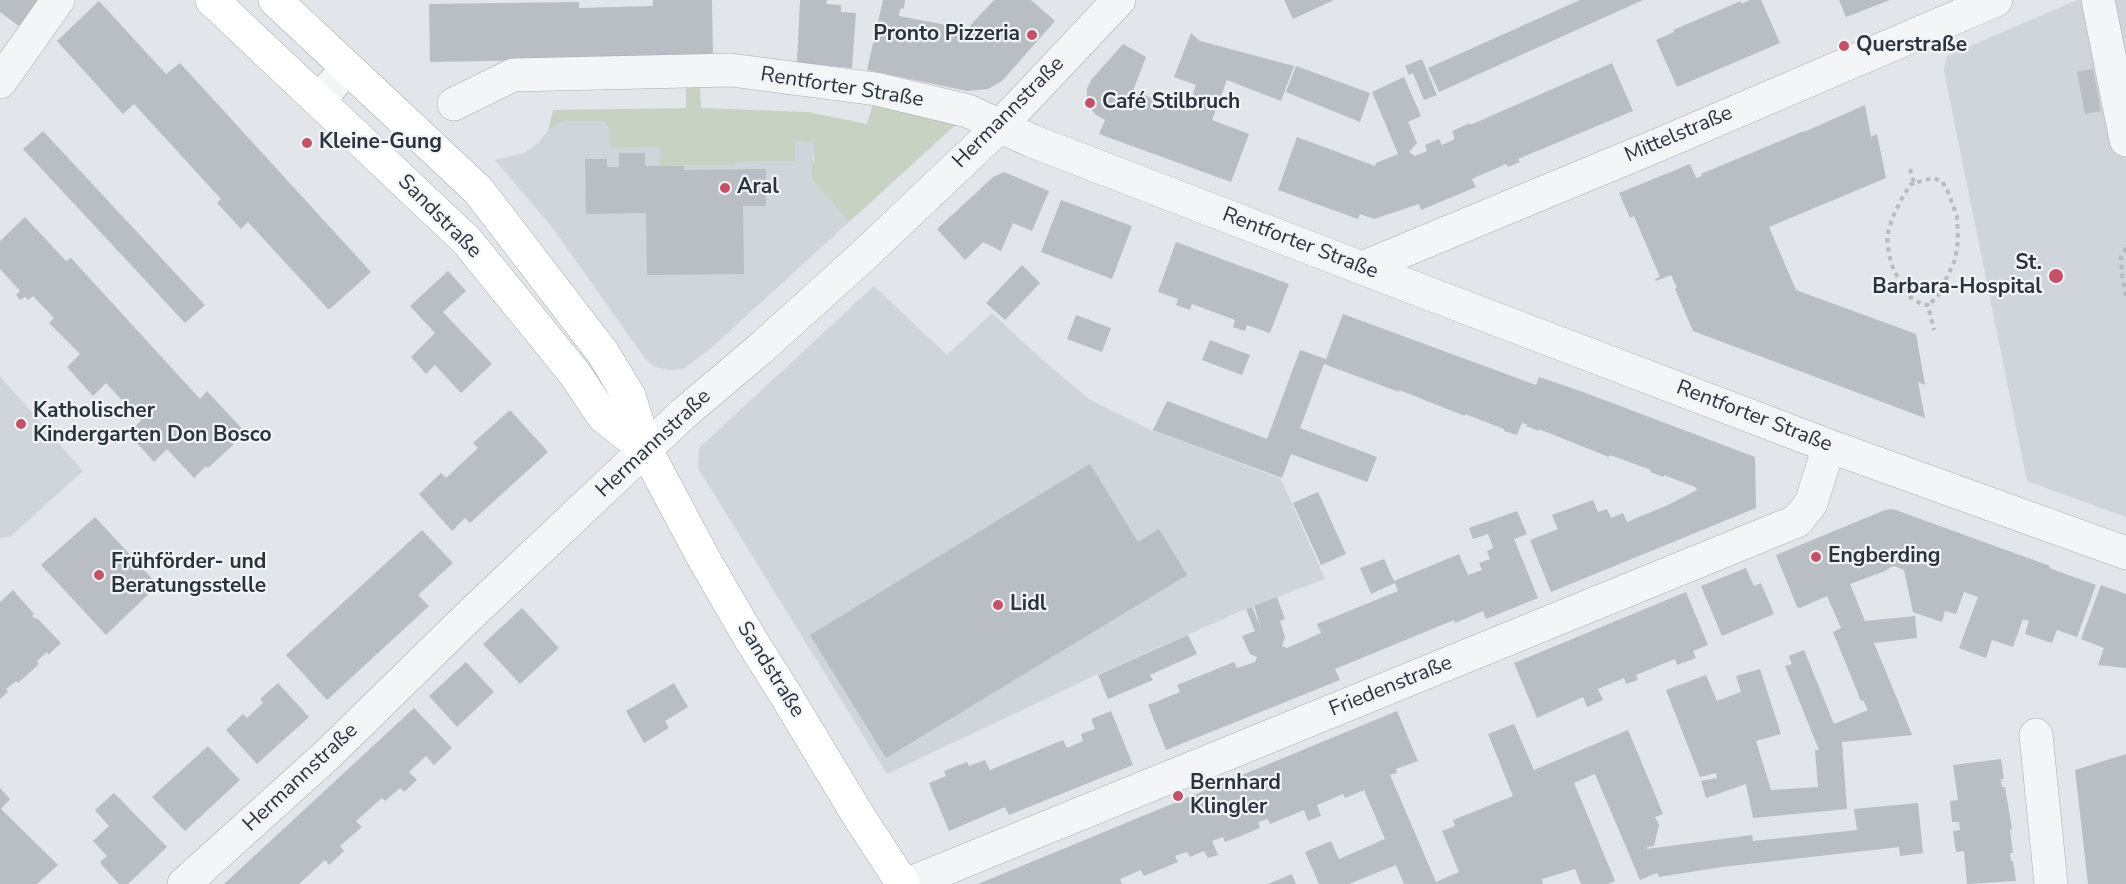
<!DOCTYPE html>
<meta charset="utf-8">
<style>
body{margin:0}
canvas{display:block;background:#e2e5e9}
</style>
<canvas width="2126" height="884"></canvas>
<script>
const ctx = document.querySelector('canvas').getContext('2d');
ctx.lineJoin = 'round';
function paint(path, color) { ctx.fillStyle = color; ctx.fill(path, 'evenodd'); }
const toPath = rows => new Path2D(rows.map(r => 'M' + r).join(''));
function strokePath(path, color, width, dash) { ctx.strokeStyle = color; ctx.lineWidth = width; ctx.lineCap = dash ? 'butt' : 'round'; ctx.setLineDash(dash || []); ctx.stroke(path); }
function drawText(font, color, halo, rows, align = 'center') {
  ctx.font = font + ' "Nunito Sans",sans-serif'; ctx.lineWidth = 4.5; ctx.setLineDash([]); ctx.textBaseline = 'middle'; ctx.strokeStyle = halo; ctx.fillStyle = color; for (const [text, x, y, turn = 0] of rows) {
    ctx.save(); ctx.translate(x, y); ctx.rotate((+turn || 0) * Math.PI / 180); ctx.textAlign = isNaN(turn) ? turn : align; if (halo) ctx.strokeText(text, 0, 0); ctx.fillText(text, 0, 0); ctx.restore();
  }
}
const built = toPath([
 [2077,0,2126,0,2126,517,2027,481,1944,71,1947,56],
 [567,121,604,121,608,126,615,148,660,147,661,166,734,165,734,162,795,161,795,141,814,143,812,179,849,222,710,349,683,369,669,370,654,367,644,357,552,227,495,160,525,153,538,143,548,131,559,123],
 [874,286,947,355,992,313,1037,355,1090,400,1147,428,1281,479,1325,579,1246,609,1098,674,887,774,698,468,699,448],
 [0,376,83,471,11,536,0,538]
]);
const green = toPath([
 [686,84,700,84,701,108,807,112,867,124,874,100,961,120,849,222,812,179,811,162,814,162,814,143,795,141,795,161,735,162,734,165,660,166,660,147,615,148,610,147,608,126,604,121,567,121,559,123,548,131,553,110,686,108]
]);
const building = toPath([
 [0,0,44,0,23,29,0,12],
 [653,0,712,0,713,57,430,62,429,4,579,2,579,8,653,6],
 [800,0,827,0,826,4,841,5,841,12,856,13,852,68,797,63],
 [883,0,905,0,904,8,900,9,899,16,967,29,994,0,1031,0,1055,21,1002,81,988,89,967,91,867,70],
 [1284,0,1334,0,1293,19],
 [1580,0,1643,0,1439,92,1428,68],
 [1750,0,1761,0,1780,43,1677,87,1656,40,1674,32,1673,30,1741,1,1741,4],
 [1839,0,1890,0,1846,17],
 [99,1,166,74,180,63,371,272,331,308,328,309,248,222,241,229,217,203,221,199,134,104,123,114,57,41],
 [1191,33,1200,41,1294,66,1281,101,1227,80,1212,120,1249,134,1231,182,1099,134,1105,120,1096,115,1090,108,1087,99,1087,89,1091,80,1123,44,1146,57,1133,91,1187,111,1196,85,1174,77],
 [1422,59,1437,95,1424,100,1413,73,1409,75,1405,66],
 [1612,63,1633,111,1518,159,1520,162,1508,167,1506,164,1472,179,1476,187,1421,210,1419,204,1374,219,1360,214,1358,219,1278,190,1297,137,1375,166,1376,163,1398,154,1372,92,1404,77,1421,116,1408,122,1417,143,1409,152,1415,156,1427,151,1425,145,1439,139,1442,145,1455,139,1452,131,1470,123,1470,125],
 [1296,66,1370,93,1360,122,1286,92],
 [2093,69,2101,111,2085,114,2077,72],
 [1865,105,1871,137,1877,134,1886,178,1769,227,1796,290,1916,334,1925,385,1918,382,1925,418,1693,331,1675,289,1677,288,1671,275,1656,281,1655,279,1660,277,1634,216,1630,218,1619,193,1690,164,1696,178,1702,176,1701,174,1804,131,1804,132],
 [43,131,205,305,185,323,23,149],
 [619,153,645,153,645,166,684,166,684,170,766,169,766,206,743,206,744,274,647,275,646,213,586,214,585,159,607,159,607,167,619,167],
 [1004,172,1049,191,1032,231,1013,223,1001,251,983,242,965,260,937,229,993,177],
 [1061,200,1132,226,1112,279,1041,252],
 [25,217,66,261,71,258,200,399,207,391,244,431,232,442,234,444,208,468,206,466,194,478,167,449,154,462,128,433,141,421,124,402,106,383,93,396,67,367,80,354,49,323,54,318,33,296,28,300,25,297,20,300,16,295,20,291,0,269,0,241],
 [1176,242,1289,284,1270,333,1247,325,1245,331,1233,327,1235,320,1192,304,1190,310,1176,305,1178,299,1158,292],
 [1022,265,1040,283,1005,320,986,303],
 [448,271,466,291,443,312,492,364,461,393,435,365,426,374,411,357,435,333,410,306],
 [1343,314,1536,385,1539,377,1583,392,1755,457,1756,508,1551,592,1530,540,1558,529,1552,515,1593,500,1598,512,1607,509,1611,518,1623,513,1627,522,1668,505,1697,490,1695,487,1664,475,1664,477,1650,472,1651,470,1610,455,1609,457,1539,429,1539,431,1526,426,1527,424,1522,423,1517,435,1504,431,1504,429,1465,414,1465,416,1399,390,1399,392,1324,364,1300,428,1377,457,1367,482,1291,454,1282,478,1153,430,1167,401,1267,439,1300,350,1326,359],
 [1076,315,1111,328,1102,352,1067,339],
 [1210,340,1250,355,1242,375,1202,360],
 [510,410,548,452,470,523,465,518,452,531,419,494,441,473,446,478,478,448,473,443],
 [1090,464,1138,542,1159,529,1187,575,886,758,810,635],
 [1318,492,1346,554,1321,565,1293,503],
 [1893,509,2050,566,2049,568,2096,585,2077,637,2057,630,2052,643,2025,634,2029,621,2023,619,2013,647,1992,640,1986,658,1959,648,1978,597,1964,592,1956,614,1945,611,1942,622,1913,612,1904,570,1894,566,1887,569,1888,570,1850,584,1865,621,1915,616,1917,638,1874,643,1912,735,1842,742,1847,809,1753,818,1746,784,1706,798,1701,781,1717,778,1716,773,1700,777,1666,690,1706,675,1717,701,1741,692,1736,676,1760,669,1781,734,1756,741,1771,790,1818,787,1815,750,1819,750,1785,666,1792,664,1789,656,1804,650,1834,724,1868,710,1863,700,1861,701,1833,632,1841,628,1827,596,1800,608,1797,607,1776,555,1885,510],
 [1517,511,1527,534,1514,539,1538,598,1486,619,1483,611,1455,623,1454,620,1335,669,1340,680,1166,750,1148,705,1180,692,1177,685,1234,662,1237,668,1255,662,1257,657,1250,654,1242,636,1255,631,1246,609,1252,607,1261,628,1254,606,1277,597,1285,619,1280,621,1285,637,1282,646,1287,648,1321,633,1317,624,1398,591,1395,583,1371,594,1360,568,1384,559,1394,581,1459,554,1468,575,1482,570,1479,563,1490,559,1487,551,1493,548,1492,544,1488,534,1473,539,1469,528],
 [95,517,158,585,106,635,41,565],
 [422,530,453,563,418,595,429,606,327,700,286,655],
 [1746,568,1754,586,1761,583,1774,614,1722,636,1701,586],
 [2101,585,2126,594,2126,668,2098,665,2104,648,2081,639],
 [13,590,34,614,32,616,36,619,37,618,61,643,48,655,47,652,37,661,39,664,18,683,16,681,6,689,8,692,0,699,0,602],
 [1686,592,1708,645,1693,651,1696,658,1677,665,1675,659,1636,675,1638,680,1626,684,1624,678,1598,689,1603,700,1587,707,1583,697,1537,718,1514,663],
 [522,608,559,648,520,684,483,644],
 [1188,635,1197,654,1150,675,1153,680,1108,699,1098,675],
 [466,662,494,692,457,727,429,696],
 [278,683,309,717,257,764,226,730,243,714,247,718,263,703,260,699],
 [674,683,688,707,665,721,669,728,644,743,626,711],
 [414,708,452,748,434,765,426,756,409,772,417,780,404,792,400,788,385,801,382,798,356,821,362,827,340,846,344,851,329,865,325,860,299,884,224,884],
 [1111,711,1133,765,1009,815,1005,807,949,831,929,783,946,776,944,771,967,762,969,766,985,760,990,770,1063,740,1067,748,1083,741,1081,734,1095,729,1091,719],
 [1397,711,1418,761,1396,769,1397,773,1390,775,1436,882,1459,872,1442,831,1455,826,1453,820,1513,796,1488,734,1514,724,1534,770,1628,730,1663,814,1655,817,1659,825,1654,846,1647,847,1647,849,1752,835,1753,841,1857,830,1854,809,1918,803,1923,853,1900,856,1899,847,1722,867,1659,877,1657,873,1640,880,1595,774,1574,783,1615,881,1608,884,1581,884,1575,869,1542,879,1543,884,1404,884,1396,865,1349,884,1319,884,1305,852,1331,841,1339,859,1385,839,1364,790,1345,798,1343,794,1317,805,1321,816,1308,821,1304,810,1270,824,1268,819,1258,822,1260,828,1241,836,1225,842,1223,837,1212,841,1218,855,1208,858,1204,851,1190,857,1187,852,1175,856,1178,862,1144,876,1141,870,1120,879,1122,884,978,884],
 [208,746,240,780,185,831,152,797],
 [2126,754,2126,884,2088,884,2075,770],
 [2001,759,2004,779,2001,779,2002,787,2005,787,2012,829,2010,830,2013,853,2010,853,2011,861,2013,861,2016,881,1967,884,1964,851,1956,852,1953,831,1960,830,1959,822,1952,822,1950,801,1958,800,1953,765],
 [0,788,10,799,1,809,58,865,37,884,0,884],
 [114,793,167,847,128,884,119,884,101,864,101,861,107,856,93,841,109,826,95,810],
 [1292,874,1296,884,1268,884]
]);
const path = toPath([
 [1910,169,1914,183,1933,178,1942,181,1948,192,1957,216,1958,241,1955,260,1938,296,1928,305],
 [1914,183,1910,185,1901,200,1892,219,1887,236,1889,255,1894,271,1910,297,1923,305,1928,305,1934,330],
 [2126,248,2121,257,2122,274,2126,297]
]);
const minor = toPath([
 [2098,0,2126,140],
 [0,82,58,0],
 [319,100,347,68],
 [454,104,513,75,731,70,876,89,968,111,1032,141,1362,268,1829,446,2126,553],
 [1362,268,1663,143,1996,0],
 [2036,735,2051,884],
 [184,884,326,756,469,616,683,414,760,349,863,256,1000,126,1119,0],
 [908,884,1797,521,1811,503,1829,446]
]);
const major = toPath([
 [212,0,467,241,575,374,603,416,646,450],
 [275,0,478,190,603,353,629,396,646,450,704,559,751,640,782,689,861,820,903,884]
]);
const markers = [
 [1032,35,6,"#c35268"],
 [1844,46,6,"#c35268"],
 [1090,103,6,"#c35268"],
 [307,143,6,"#c35268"],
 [725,188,6,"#c35268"],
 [2056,276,8,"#c35268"],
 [21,424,6,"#c35268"],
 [1816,557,6,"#c35268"],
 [99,575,6,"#c35268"],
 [998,605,6,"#c35268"],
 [1178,796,6,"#c35268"]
];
const poiNames = [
 ["Pronto Pizzeria",1020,35,"right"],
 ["Querstraße",1856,46],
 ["Café Stilbruch",1102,103],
 ["Kleine-Gung",319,143],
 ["Aral",737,188],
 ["St.",2042,264,"right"],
 ["Barbara-Hospital",2042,288,"right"],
 ["Katholischer",33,412],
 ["Kindergarten Don Bosco",33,436],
 ["Engberding",1828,557],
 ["Frühförder- und",111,563],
 ["Beratungsstelle",111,587],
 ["Lidl",1010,605],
 ["Bernhard",1190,784],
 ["Klingler",1190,808]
];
const streetNames = [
 ["Rentforter Straße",842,88,9],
 ["Hermannstraße",1009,113,-45],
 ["Mittelstraße",1679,135,-23],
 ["Sandstraße",439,217,45],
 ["Rentforter Straße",1300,244,21],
 ["Rentforter Straße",1754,417,21],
 ["Hermannstraße",654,444,-43],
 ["Sandstraße",770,670,58],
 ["Friedenstraße",1391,687,-22],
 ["Hermannstraße",301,778,-43]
];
paint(built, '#d0d4db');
paint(green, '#c8d2c3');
paint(building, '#b9bec5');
strokePath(minor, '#a7acb3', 34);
strokePath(major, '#a2aab4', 34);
strokePath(path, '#b8bbc0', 4, [4.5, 4.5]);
strokePath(minor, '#f4f5f7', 33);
strokePath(major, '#fff', 33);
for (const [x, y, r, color] of markers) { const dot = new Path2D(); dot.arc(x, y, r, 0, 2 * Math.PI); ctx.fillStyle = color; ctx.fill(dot); strokePath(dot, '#f1f4f6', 2); }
drawText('bold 21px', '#2b333f', '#f1f4f6', poiNames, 'left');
drawText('21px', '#2b333f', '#f1f4f6', streetNames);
</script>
